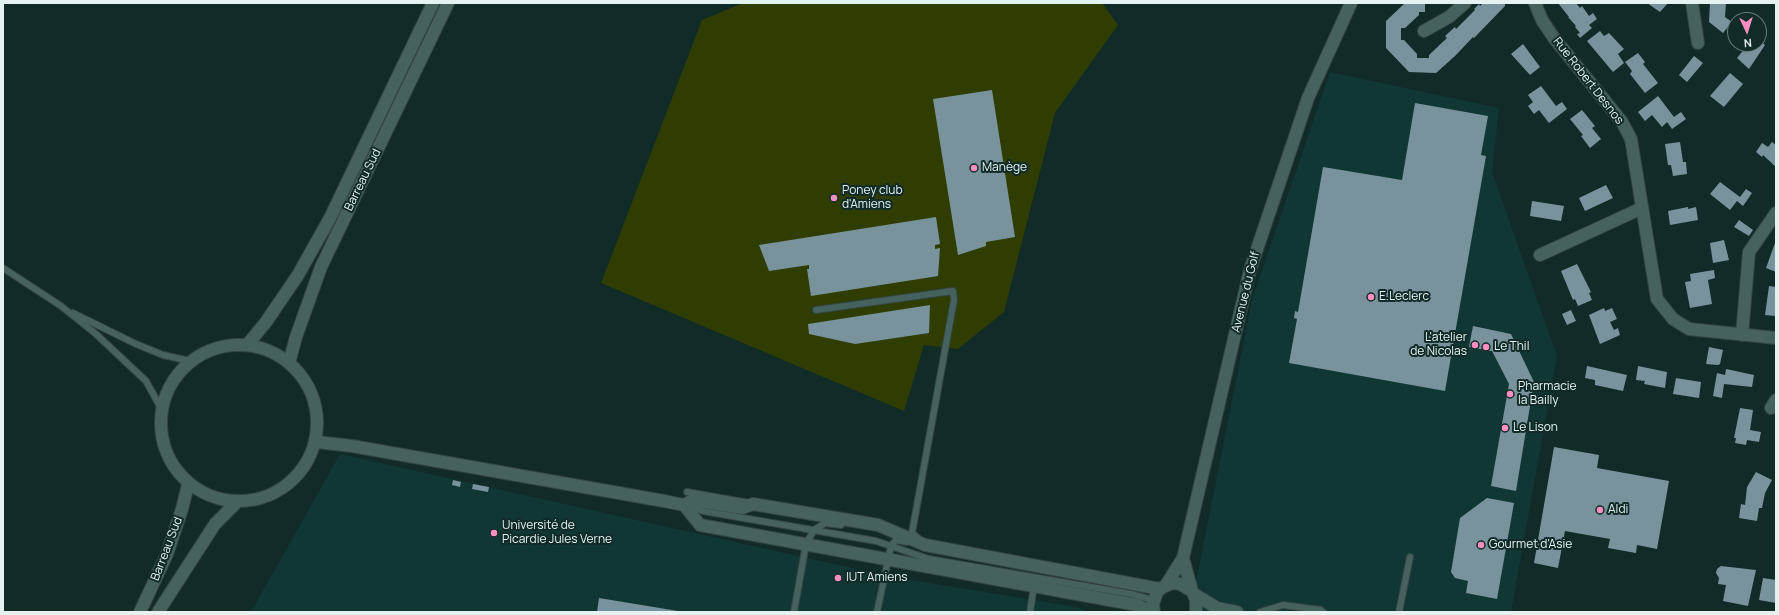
<!DOCTYPE html>
<meta charset="utf-8">
<style>
body{margin:0}
#map{position:relative;width:1779px;height:615px;overflow:hidden;background:#112b29;font-family:Manrope,sans-serif}
canvas{display:block}
.frame{position:absolute;inset:0;border:4px solid #e4f3f1;pointer-events:none}
.north{position:absolute;left:1727px;top:12px;width:40px;height:40px;box-sizing:border-box;background:#112b29;border:1px solid #657b79;border-radius:50%;rotate:176deg;font-size:11px;font-weight:700;line-height:16px;text-align:center;color:#e4f3f1}
.north::after{content:'';display:block;margin:auto;width:14px;height:18px;background:#fc8fc1;clip-path:polygon(50% 0,100% 100%,50% 72%,0 100%)}
</style>
<div id="map">
<canvas width="1779" height="615"></canvas>
<div class="frame"></div>
<div class="north">N</div>
</div>
<script>
const ctx = document.querySelector('canvas').getContext('2d');
ctx.lineJoin = 'round';
function paint(path, color) { ctx.fillStyle = color; ctx.fill(path, 'evenodd'); }
const toPath = rows => new Path2D(rows.map(r => 'M' + r).join(''));
function strokePath(path, color, width, dash) { ctx.strokeStyle = color; ctx.lineWidth = width; ctx.lineCap = dash ? 'butt' : 'round'; ctx.setLineDash(dash || []); ctx.stroke(path); }
function drawText(font, color, halo, rows, align = 'center') {
  ctx.font = font + ' Manrope,sans-serif'; ctx.lineWidth = 4; ctx.setLineDash([]); ctx.textBaseline = 'middle'; ctx.strokeStyle = halo; ctx.fillStyle = color; for (const [text, x, y, turn = 0] of rows) {
    ctx.save(); ctx.translate(x, y); ctx.rotate((+turn || 0) * Math.PI / 180); ctx.textAlign = isNaN(turn) ? turn : align; if (halo) ctx.strokeText(text, 0, 0); ctx.fillText(text, 0, 0); ctx.restore();
  }
}
const built = toPath([
 [1330,72,1499,108,1492,172,1557,356,1511,612,1190,612,1252,300],
 [340,454,892,577,1077,607,1089,612,251,612]
]);
const green = toPath([
 [743,3,1102,3,1118,25,1055,113,1004,312,958,349,924,345,904,411,601,283,702,20]
]);
const building = toPath([
 [1405,3,1425,3,1425,12,1419,12,1419,15,1405,28,1401,28,1401,40,1404,40,1417,54,1417,58,1429,58,1429,55,1447,38,1445,36,1455,27,1456,29,1475,10,1474,9,1479,4,1480,6,1483,3,1505,3,1505,6,1474,38,1473,37,1455,56,1436,73,1409,72,1386,48,1386,21],
 [1558,3,1576,3,1580,8,1582,6,1589,16,1593,13,1597,19,1589,25,1592,28,1580,38,1577,34,1580,33,1575,27,1576,26,1568,17,1569,17],
 [1647,3,1668,3,1660,12],
 [1710,3,1726,3,1725,17,1732,22,1723,33,1709,22],
 [1600,31,1604,36,1609,33,1624,49,1618,54,1624,63,1613,72,1587,41],
 [1759,40,1765,45,1749,69,1737,58,1746,47,1742,44,1759,44],
 [1523,44,1540,67,1530,75,1511,54],
 [1638,53,1645,62,1643,64,1658,83,1645,93,1630,74,1632,71,1625,62],
 [1694,56,1703,63,1687,82,1679,75],
 [1730,73,1743,84,1724,107,1710,96],
 [1541,86,1556,106,1562,102,1567,109,1549,123,1539,110,1534,114,1528,106,1533,102,1528,95],
 [992,90,1015,237,986,242,986,246,958,255,933,99],
 [1658,96,1674,117,1681,112,1686,119,1672,129,1667,122,1662,127,1652,115,1645,121,1638,112],
 [1415,103,1488,116,1481,155,1486,156,1445,391,1289,363,1297,319,1294,318,1295,311,1298,312,1323,167,1402,180],
 [1582,110,1595,126,1592,128,1601,139,1590,148,1581,136,1583,135,1570,119],
 [1680,142,1683,162,1686,162,1687,174,1673,176,1671,165,1668,165,1665,144],
 [1772,142,1776,145,1776,167,1763,155,1762,157,1756,152,1762,143,1768,147],
 [1720,182,1740,197,1746,189,1752,193,1743,206,1737,201,1730,210,1710,194],
 [1606,185,1613,198,1585,211,1579,198],
 [1532,201,1564,206,1561,221,1530,216],
 [1688,207,1688,209,1696,207,1698,220,1670,225,1668,211],
 [936,217,940,244,935,245,935,249,940,248,938,276,811,296,807,269,809,269,809,265,769,271,759,245],
 [1739,220,1753,230,1749,236,1734,227],
 [1724,240,1729,260,1713,263,1710,243],
 [1775,243,1776,244,1776,272,1766,268],
 [1577,264,1591,292,1589,293,1592,300,1578,306,1575,299,1573,300,1561,271],
 [1714,270,1715,278,1708,280,1712,304,1690,308,1685,282,1691,281,1690,274],
 [1769,286,1776,287,1776,316,1765,315],
 [930,305,929,333,855,344,809,334,808,324],
 [1604,308,1605,311,1612,308,1617,319,1610,322,1614,330,1618,328,1620,335,1600,344,1589,315],
 [1571,310,1576,321,1567,325,1562,314],
 [1473,326,1511,334,1534,382,1516,491,1491,486,1509,384,1492,351,1469,347],
 [1709,347,1723,350,1720,364,1718,365,1706,364],
 [1587,366,1627,375,1623,391,1595,385,1595,380,1585,378],
 [1638,366,1667,372,1665,388,1644,384,1645,381,1636,380],
 [1726,369,1754,375,1752,387,1724,384,1722,398,1713,396,1717,373,1725,375],
 [1676,378,1701,382,1699,398,1673,394],
 [1740,408,1753,410,1750,430,1761,432,1759,442,1747,440,1746,445,1735,443,1736,438,1734,438],
 [1554,447,1599,455,1597,468,1669,481,1657,549,1637,545,1636,553,1608,548,1610,539,1565,531,1558,568,1534,563],
 [1756,472,1772,480,1765,493,1762,508,1759,508,1757,521,1739,518,1741,504,1745,505,1747,487],
 [453,480,461,482,460,487,452,485],
 [473,484,489,487,488,492,472,489],
 [1487,498,1514,503,1497,599,1466,593,1468,581,1455,578,1451,572,1460,518],
 [1721,566,1756,570,1748,606,1723,601,1726,585,1718,584,1719,578,1716,573,1717,569],
 [1763,578,1776,580,1776,603,1759,600],
 [599,598,678,611,678,612,597,612]
]);
const lane = toPath([
 [3,268,61,306,96,334,146,381,162,410],
 [816,310,953,291,954,300,912,533,918,538],
 [73,313,136,344,163,355,190,361],
 [687,492,749,503],
 [688,506,703,511,876,541,929,559,1131,594,1153,600],
 [794,612,806,544,814,530,825,523,841,525],
 [877,612,891,546,896,540,907,542],
 [1030,612,1034,586],
 [1260,612,1283,605,1321,610,1323,612],
 [1399,612,1410,557]
]);
const street = toPath([
 [1535,3,1542,20,1554,38,1622,122,1631,139,1657,299,1673,319,1689,329,1776,338],
 [1692,3,1698,43],
 [1424,31,1449,17,1465,3],
 [1540,255,1642,208],
 [1742,335,1749,252,1776,213],
 [1771,408,1776,400],
 [317,442,352,446,664,501,684,505,700,525,1137,605,1152,612],
 [684,505,693,500,742,508,753,504,878,525,925,545,1160,589]
]);
const secondary = toPath([
 [248,344,266,322,298,275,330,218,433,3],
 '161 423a78 78 0 1 1 156 0a78 78 0 1 1-156 0Z',
 [289,363,296,337,321,267,448,3],
 [1166,585,1183,558],
 [1192,591,1183,558,1250,270,1308,98,1351,3],
 [1194,594,1217,608,1237,612],
 [140,612,167,554,182,509,188,485],
 [158,612,215,524,237,502],
 [1154,612,1153,604,1157,592,1163,587,1173,583,1180,584,1192,591,1196,600,1196,612]
]);
const markers = [
 [974,168,4,"#fc8fc1"],
 [834,198,4,"#fc8fc1"],
 [1371,297,4,"#fc8fc1"],
 [1475,345,4,"#fc8fc1"],
 [1486,347,4,"#fc8fc1"],
 [1510,394,4,"#fc8fc1"],
 [1505,428,4,"#fc8fc1"],
 [1600,510,4,"#fc8fc1"],
 [494,533,4,"#fc8fc1"],
 [1481,545,4,"#fc8fc1"],
 [838,578,4,"#fc8fc1"]
];
const streetNames = [
 ["Rue Robert Desnos",1588,81,52],
 ["Barreau Sud",363,180,-64],
 ["Avenue du Golf",1246,292,-76],
 ["Barreau Sud",167,549,-69]
];
const poiNames = [
 ["Manège",982,168],
 ["Poney club",842,191],
 ["d'Amiens",842,205],
 ["E.Leclerc",1379,297],
 ["L'atelier",1467,338,"right"],
 ["de Nicolas",1467,352,"right"],
 ["Le Thil",1494,347],
 ["Pharmacie",1518,387],
 ["la Bailly",1518,401],
 ["Le Lison",1513,428],
 ["Aldi",1608,510],
 ["Université de",502,526],
 ["Picardie Jules Verne",502,540],
 ["Gourmet d'Asie",1489,545],
 ["IUT Amiens",846,578]
];
paint(built, '#113734');
paint(green, '#303d01');
paint(building, '#79939c');
strokePath(lane, '#324543', 8);
strokePath(street, '#324543', 14);
strokePath(secondary, '#324543', 14);
strokePath(lane, '#46625f', 6);
strokePath(street, '#46625f', 12);
strokePath(secondary, '#46625f', 12);
for (const [x, y, r, color] of markers) { const dot = new Path2D(); dot.arc(x, y, r, 0, 2 * Math.PI); ctx.fillStyle = color; ctx.fill(dot); strokePath(dot, '#112b29', 1.5); }
drawText('12px', '#e4f3f1', '#112b29', streetNames);
drawText('12px', '#e4f3f1', '#112b29', poiNames, 'left');
</script>
